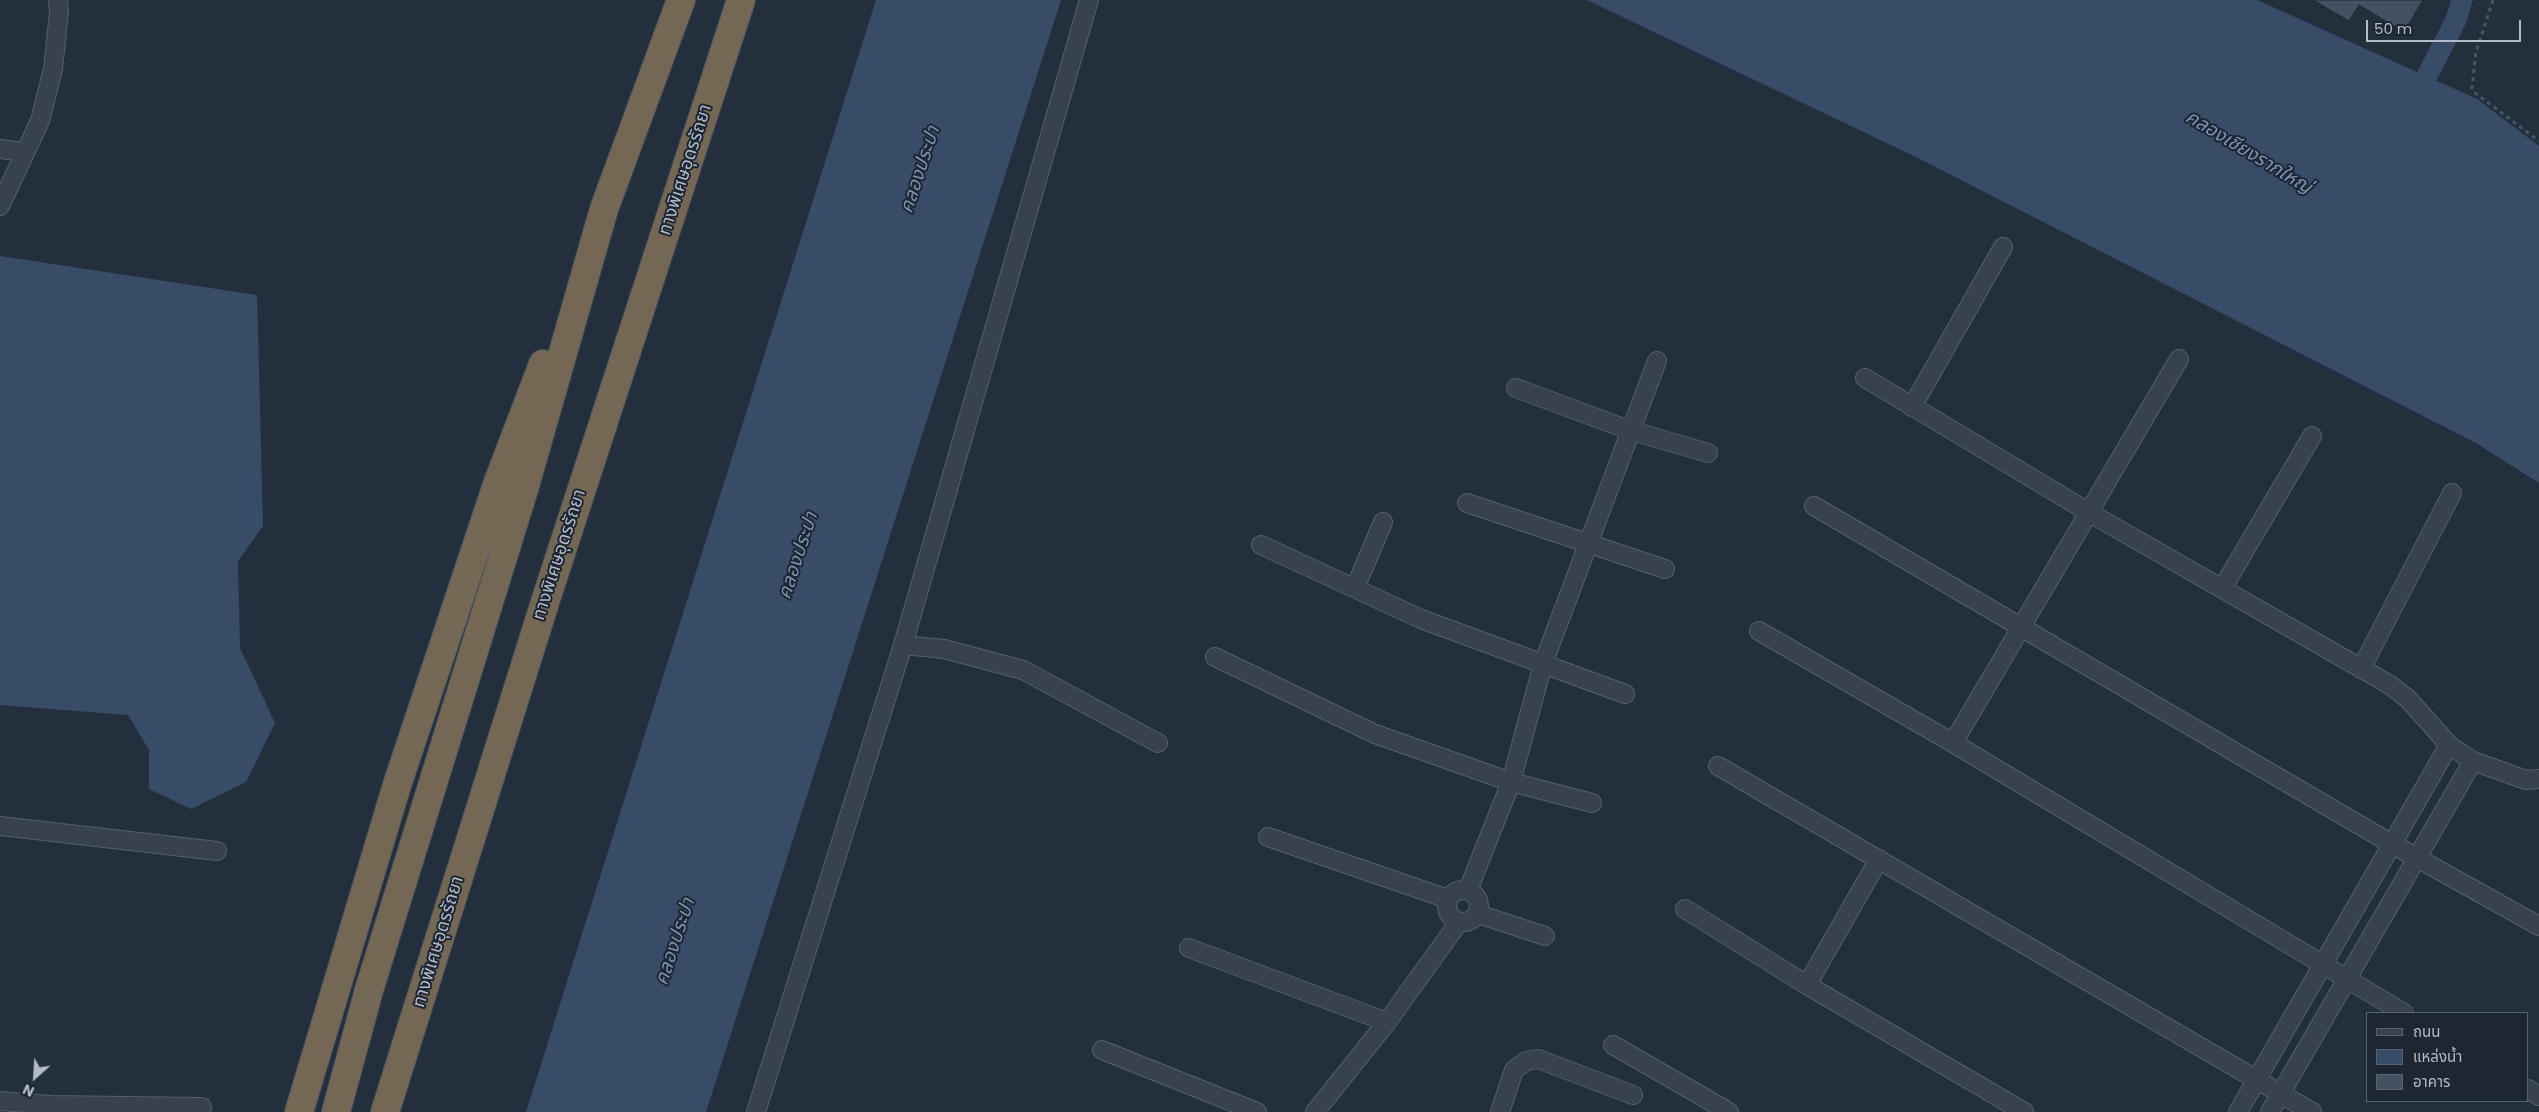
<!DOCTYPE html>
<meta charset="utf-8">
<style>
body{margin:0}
#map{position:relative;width:2539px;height:1112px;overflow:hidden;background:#242f3e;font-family:Poppins,"Noto Sans Thai",sans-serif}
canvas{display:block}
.legend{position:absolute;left:2366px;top:1012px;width:162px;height:90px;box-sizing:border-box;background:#1d2633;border:1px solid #59626f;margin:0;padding:6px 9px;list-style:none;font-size:15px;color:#b4bcc9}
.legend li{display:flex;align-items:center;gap:10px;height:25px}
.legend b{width:25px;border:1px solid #59626f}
.north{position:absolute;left:10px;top:1052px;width:50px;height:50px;-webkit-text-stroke:4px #1d2633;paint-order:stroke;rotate:206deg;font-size:14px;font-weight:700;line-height:20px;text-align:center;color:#b4bcc9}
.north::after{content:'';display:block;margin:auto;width:18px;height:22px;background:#b4bcc9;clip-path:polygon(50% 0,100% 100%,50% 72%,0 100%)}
.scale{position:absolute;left:2366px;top:20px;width:155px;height:22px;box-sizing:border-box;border:2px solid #b4bcc9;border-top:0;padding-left:6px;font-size:15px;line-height:18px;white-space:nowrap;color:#b4bcc9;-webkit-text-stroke:4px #1d2633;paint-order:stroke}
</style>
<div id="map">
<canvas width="2539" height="1112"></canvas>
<ul class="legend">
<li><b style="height:6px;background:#38414e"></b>ถนน</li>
<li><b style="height:14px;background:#394c67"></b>แหล่งน้ำ</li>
<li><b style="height:14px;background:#455162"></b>อาคาร</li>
</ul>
<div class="north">N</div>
<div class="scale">50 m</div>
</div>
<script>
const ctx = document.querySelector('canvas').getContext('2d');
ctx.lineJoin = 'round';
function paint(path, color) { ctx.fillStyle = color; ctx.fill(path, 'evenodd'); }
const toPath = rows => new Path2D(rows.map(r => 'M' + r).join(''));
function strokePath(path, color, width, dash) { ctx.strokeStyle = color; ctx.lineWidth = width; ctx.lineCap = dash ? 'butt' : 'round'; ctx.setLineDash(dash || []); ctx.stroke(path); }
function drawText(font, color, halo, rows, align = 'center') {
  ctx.font = font + ' Poppins,"Noto Sans Thai",sans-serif'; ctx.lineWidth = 4; ctx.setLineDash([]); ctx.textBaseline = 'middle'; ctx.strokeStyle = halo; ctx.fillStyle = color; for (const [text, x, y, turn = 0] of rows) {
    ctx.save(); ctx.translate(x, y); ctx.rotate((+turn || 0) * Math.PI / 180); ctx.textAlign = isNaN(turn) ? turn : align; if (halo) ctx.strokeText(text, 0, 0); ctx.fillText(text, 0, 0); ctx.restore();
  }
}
const water = toPath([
 [876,0,1061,0,706,1112,526,1112],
 [1587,0,2257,0,2477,99,2539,146,2539,483,2476,443,1918,158],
 [0,256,257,295,263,526,238,561,240,648,275,723,246,782,191,809,149,789,149,750,128,715,0,705]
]);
const canal = toPath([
 [2413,103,2456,20,2462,0]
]);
const building = toPath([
 [2313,0,2423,0,2404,32,2359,5,2349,21,2313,0]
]);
const path = toPath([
 [2493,0,2476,52,2472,88,2474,92,2539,141]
]);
const minor = toPath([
 [0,149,25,152],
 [0,206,40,121,53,69,59,12,58,0],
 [1865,378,2090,513,2390,685,2408,699,2449,745,2473,761,2526,780,2539,779],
 [1516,388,1629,430,1708,453],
 [1912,407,2003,247],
 [1467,503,1665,569],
 [1814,506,2392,844,2539,926],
 [1261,545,1421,619,1625,694],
 [1355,588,1383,522],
 [2222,589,2312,436],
 [1759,631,1953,743,2404,1013],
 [903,645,944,649,1023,670,1158,743],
 [1215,657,1375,734,1511,782,1592,803],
 [2361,669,2452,493],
 [1953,743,2179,359],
 [1718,766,2312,1112],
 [0,826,217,851],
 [1268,837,1448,899],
 '1447 906a16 16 0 1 1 32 0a16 16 0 1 1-32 0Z',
 [1468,890,1511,782,1543,664,1657,361],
 [1685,909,1807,985,2024,1112],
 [1478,914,1545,936],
 [1189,948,1387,1022],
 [1807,985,1879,859],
 [1613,1045,1729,1112],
 [1102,1050,1257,1112],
 [2528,1089,2539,1096],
 [0,1101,51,1105,202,1107],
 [756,1112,903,645,1089,0],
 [1315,1112,1387,1022,1459,922],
 [1500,1112,1514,1070,1526,1061,1538,1059,1633,1095],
 [2238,1112,2449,745],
 [2270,1112,2473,761]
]);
const motorway = toPath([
 [299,1112,397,785,498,482,543,364],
 [336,1112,369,990,524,489,604,209,681,0],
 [385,1112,546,599,741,0]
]);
const streetNames = [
 ["ทางพิเศษอุดรรัถยา",686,170,-72],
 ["ทางพิเศษอุดรรัถยา",560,555,-72],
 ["ทางพิเศษอุดรรัถยา",439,942,-73]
];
const waterNames = [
 ["คลองเชียงรากใหญ่",2248,153,31],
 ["คลองประปา",921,170,-72],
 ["คลองประปา",799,556,-72],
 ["คลองประปา",676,942,-72]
];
paint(water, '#394c67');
strokePath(canal, '#394c67', 21);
paint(building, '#455162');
strokePath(building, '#1f2835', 1);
strokePath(minor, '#565f6c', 20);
strokePath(motorway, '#434c59', 30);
strokePath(path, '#44595c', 3, [4, 4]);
strokePath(minor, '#38414e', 18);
strokePath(motorway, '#746855', 28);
drawText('18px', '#b4bcc9', '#1d2633', streetNames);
drawText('italic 19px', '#7c92b1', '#1d2633', waterNames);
</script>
